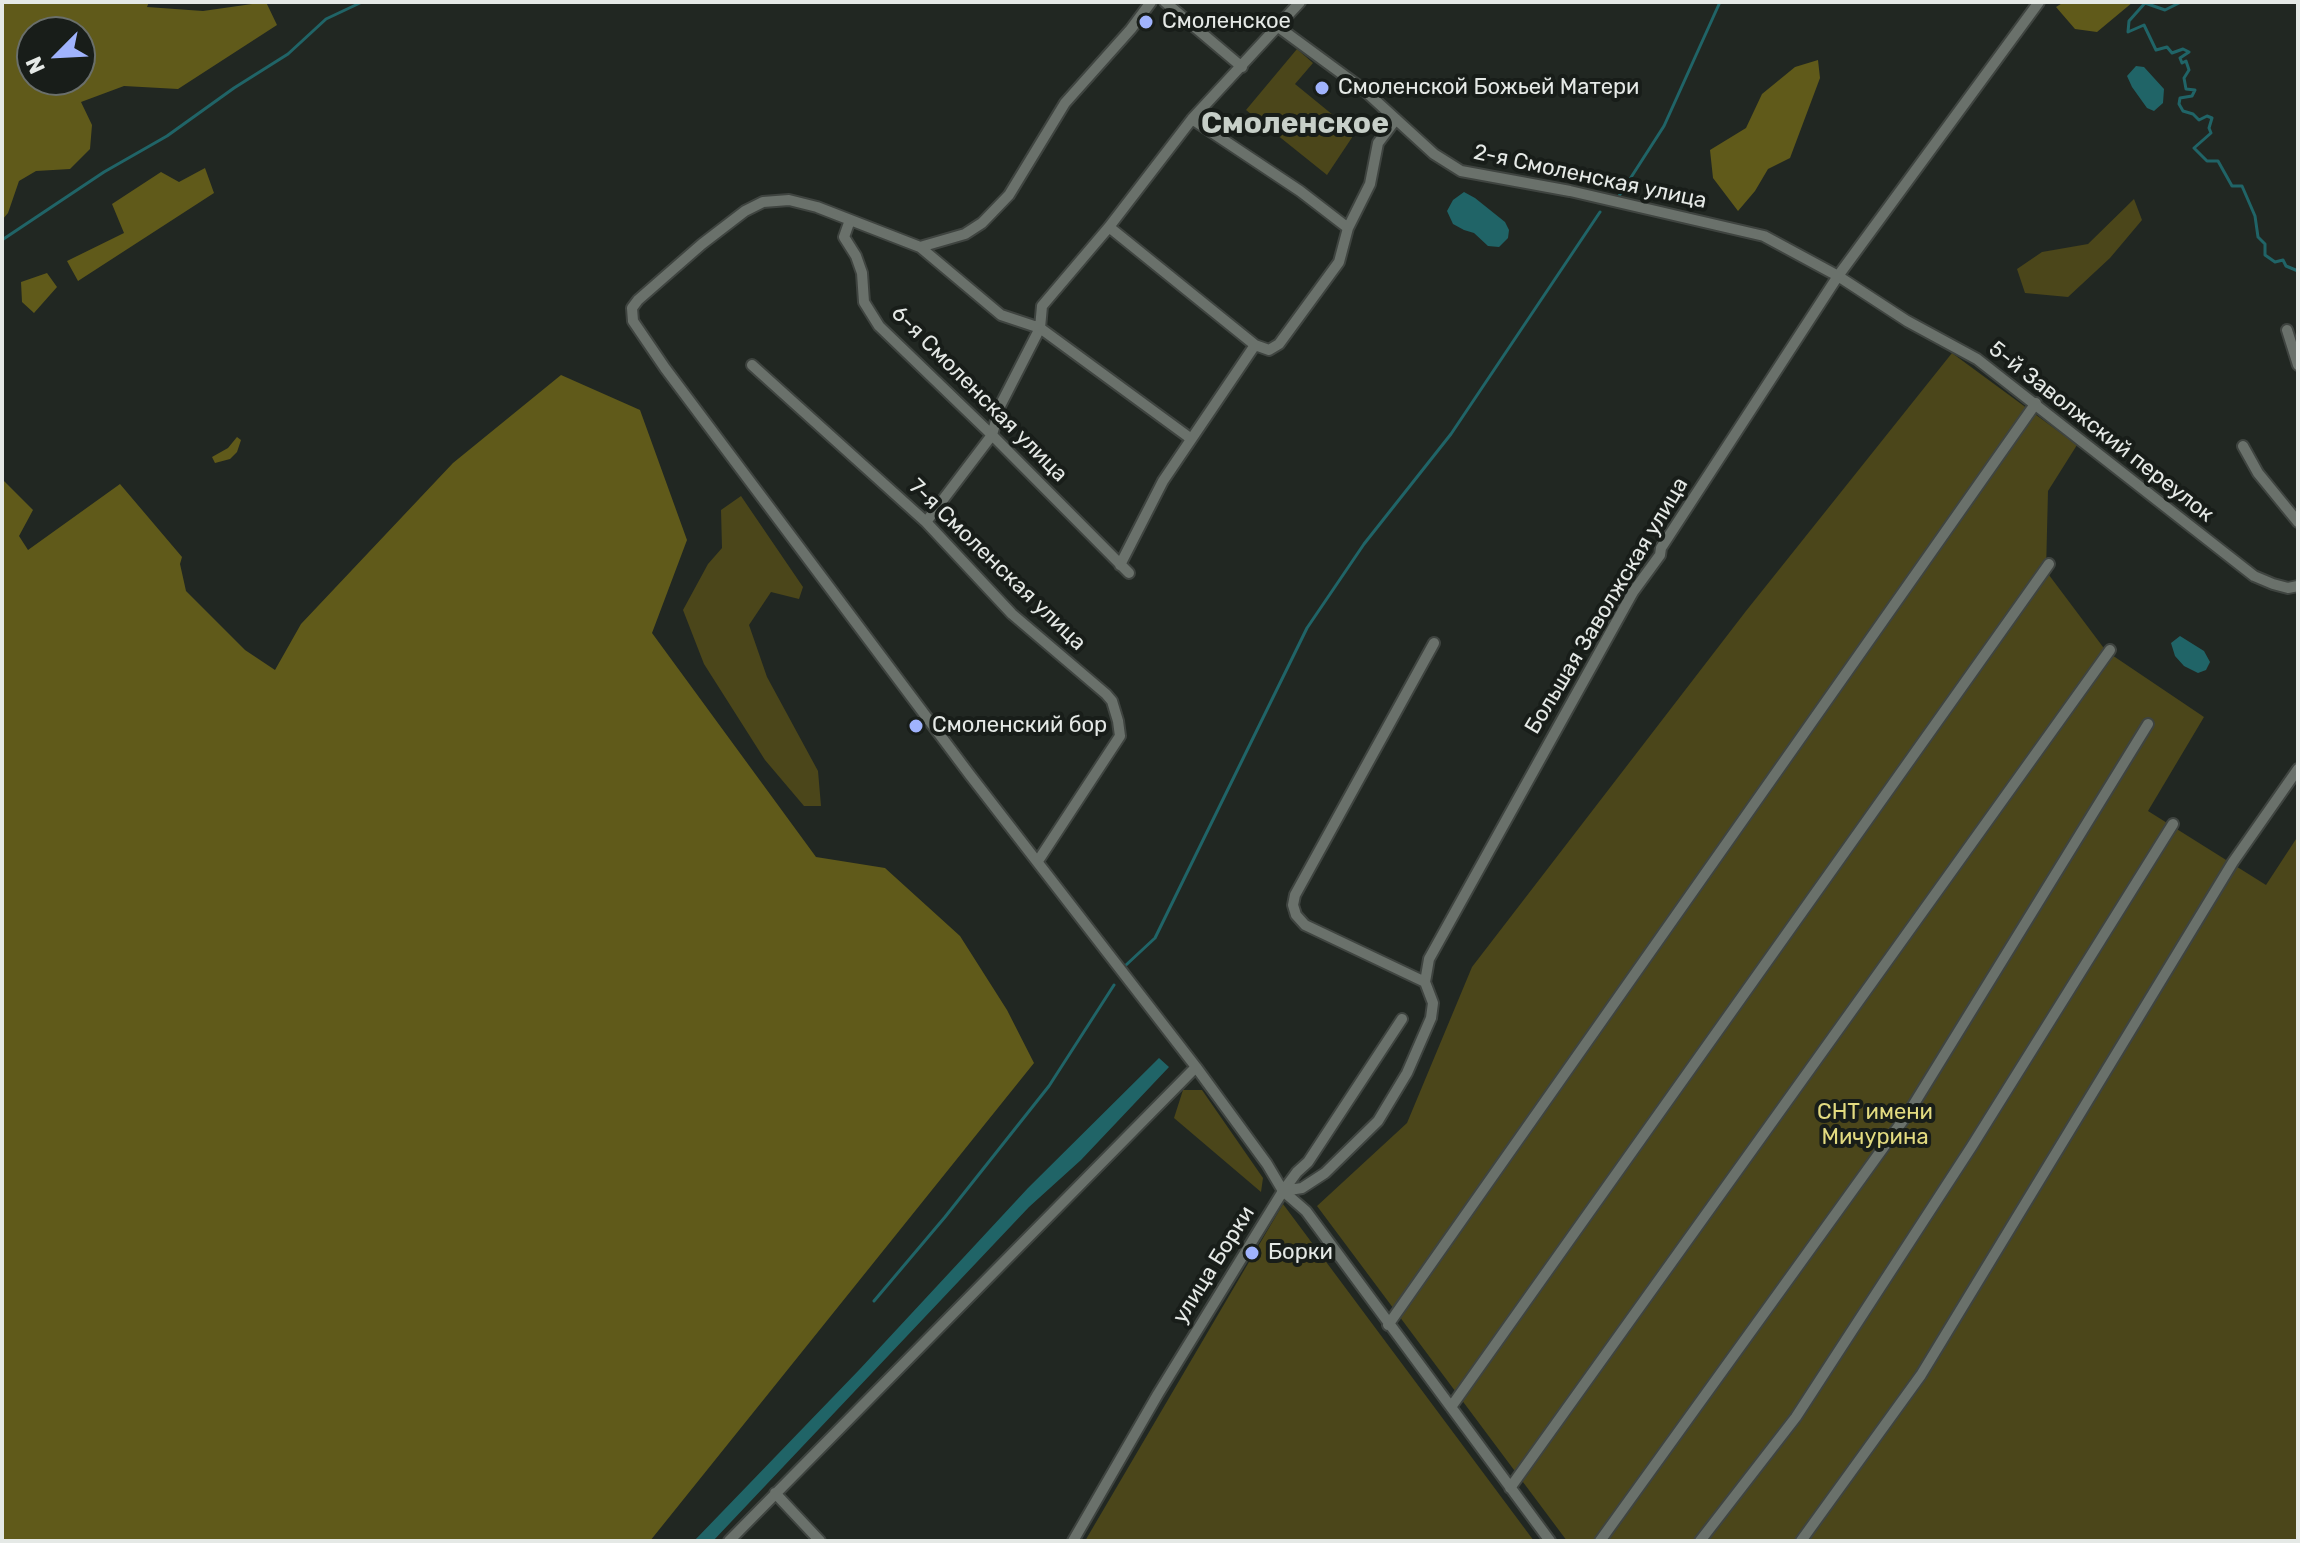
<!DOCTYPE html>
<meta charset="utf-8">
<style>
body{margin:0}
#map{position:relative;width:2300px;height:1543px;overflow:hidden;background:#212722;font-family:Rubik,sans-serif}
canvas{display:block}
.frame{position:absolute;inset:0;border:4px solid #e5e9e6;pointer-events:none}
.north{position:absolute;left:16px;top:16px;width:80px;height:80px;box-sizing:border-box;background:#181d19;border:2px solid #6a6f6b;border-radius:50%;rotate:246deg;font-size:22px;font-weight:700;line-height:32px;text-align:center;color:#e5e9e6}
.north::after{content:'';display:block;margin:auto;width:28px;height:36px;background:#a0b3fd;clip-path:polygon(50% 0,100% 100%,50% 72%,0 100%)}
</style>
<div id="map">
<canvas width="2300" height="1543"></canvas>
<div class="frame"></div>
<div class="north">N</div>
</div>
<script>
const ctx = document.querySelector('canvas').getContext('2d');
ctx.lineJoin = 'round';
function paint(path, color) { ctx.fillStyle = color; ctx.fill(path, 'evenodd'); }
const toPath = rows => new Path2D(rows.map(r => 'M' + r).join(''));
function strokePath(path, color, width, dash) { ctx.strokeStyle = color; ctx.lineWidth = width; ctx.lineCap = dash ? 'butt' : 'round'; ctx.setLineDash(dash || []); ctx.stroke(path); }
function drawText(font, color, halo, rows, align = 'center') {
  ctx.font = font + ' Rubik,sans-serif'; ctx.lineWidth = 8; ctx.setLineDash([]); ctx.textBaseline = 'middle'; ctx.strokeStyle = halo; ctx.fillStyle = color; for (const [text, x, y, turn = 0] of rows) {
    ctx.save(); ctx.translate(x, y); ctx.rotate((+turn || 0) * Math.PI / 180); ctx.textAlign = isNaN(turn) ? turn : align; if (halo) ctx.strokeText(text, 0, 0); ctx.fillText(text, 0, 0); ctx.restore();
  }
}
const green = toPath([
 [1297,49,1313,63,1295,84,1355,133,1327,175,1246,110],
 [2134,199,2142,220,2110,258,2068,297,2025,293,2017,269,2042,252,2088,244],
 [1952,353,2077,445,2048,491,2046,571,2106,651,2204,717,2148,811,2266,885,2298,836,2298,1541,1567,1541,1317,1206,1407,1123,1472,967,1746,611],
 [741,496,803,587,799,599,771,592,749,625,767,677,818,771,821,806,804,806,765,760,704,664,683,610,708,564,722,548,721,510],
 [1183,1090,1202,1090,1263,1178,1261,1192,1174,1118],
 [1283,1204,1534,1541,1085,1541]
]);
const forest = toPath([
 [2,2,149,2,147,7,203,11,266,2,277,25,178,89,124,86,81,102,92,125,90,149,70,169,36,171,19,181,8,213,2,220],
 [32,32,80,32,80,80,32,80],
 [2064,2,2133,2,2097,32,2075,29,2056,7],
 [1818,60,1820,78,1790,158,1768,169,1755,191,1738,211,1713,178,1710,150,1746,128,1762,94,1795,67],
 [205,168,214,193,78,281,67,261,124,233,112,204,161,172,179,182],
 [47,273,57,287,34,313,22,302,21,282],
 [561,375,640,410,687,540,652,633,816,857,885,868,960,936,1007,1010,1034,1063,650,1541,2,1541,2,479,33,510,19,536,28,550,120,484,182,557,180,564,186,591,245,650,275,670,301,624,453,463],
 [237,437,241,440,237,452,230,459,215,463,212,457,228,448]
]);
const water = toPath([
 [2136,66,2144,67,2164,89,2163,103,2154,111,2147,108,2132,87,2127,76],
 [1464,192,1475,198,1505,222,1509,230,1508,238,1499,247,1488,246,1474,233,1464,230,1453,224,1447,211,1453,200],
 [2180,636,2204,651,2210,662,2206,670,2198,673,2184,666,2175,656,2171,643],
 [1159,1058,1169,1067,1081,1160,1029,1207,713,1541,694,1541,859,1370,1028,1188]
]);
const stream = toPath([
 [2181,2,2165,10,2145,3,2129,21,2128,32,2144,25,2156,50,2167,47,2172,53,2183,49,2189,52,2180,58,2182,63,2186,61,2189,70,2184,78,2186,89,2195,90,2192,96,2180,98,2179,104,2183,111,2193,114,2199,120,2207,116,2212,118,2209,128,2211,133,2194,148,2207,161,2218,161,2232,186,2242,186,2255,216,2258,237,2265,244,2265,255,2275,262,2283,260,2286,266,2298,271],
 [1619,196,1664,126,1720,2],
 [2,240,104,172,167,136,234,88,288,54,326,19,362,2],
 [1126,965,1155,938,1307,628,1364,544,1451,434,1600,212],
 [874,1301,945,1217,1049,1086,1114,985]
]);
const minor = toPath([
 [1151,2,1131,29,1065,103,1009,195,982,223,965,234,920,247,817,207,789,200,763,202,745,211,702,244,638,300,632,308,633,321,665,368,970,775,1196,1067,1267,1164,1283,1191,1306,1211,1550,1541],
 [1165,2,1242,67],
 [1277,26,1364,90,1434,154,1461,171,1570,191,1764,236,1838,276,1907,321,1977,359,2254,576,2273,584,2288,588,2298,586],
 [1192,119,1300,191,1348,228],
 [850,220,844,237,856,256,862,273,864,302,879,326,992,435,1129,573],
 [1109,227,1255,345],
 [920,247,1001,315,1040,328,1190,438],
 [2287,330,2298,365],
 [752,365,926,522,1012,614,1106,694,1112,701,1118,721,1120,736,1038,861],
 [2243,446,2258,473,2298,522],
 [926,522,992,435,1000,406,1040,328,1042,306,1109,227,1192,119,1300,2],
 [1120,565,1163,481,1255,345,1269,350,1279,344,1339,262,1348,228,1370,184,1378,143,1396,119],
 [1425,982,1305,925,1296,915,1293,905,1295,895,1434,643],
 [1283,1191,1302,1188,1325,1173,1378,1121,1407,1073,1431,1018,1433,1003,1425,982,1429,959,1633,592,1660,555,1661,548,1838,276,2039,2],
 [1388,1325,2036,403],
 [1451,1407,2049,564],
 [1510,1488,2110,650],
 [775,1493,820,1541],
 [729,1541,1196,1067],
 [1073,1541,1158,1394,1283,1191,1297,1172,1308,1162,1402,1019],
 [1600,1541,1909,1112,2148,724],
 [1700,1541,1796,1417,1972,1146,2173,824],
 [1801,1541,1921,1375,2233,862,2298,769]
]);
const markers = [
 [1146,22,8,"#a0b3fd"],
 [1322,88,8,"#a0b3fd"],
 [916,726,8,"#a0b3fd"],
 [1252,1253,8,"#a0b3fd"]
];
const poiNames = [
 ["Смоленское",1162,22],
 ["Смоленской Божьей Матери",1338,88],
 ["Смоленский бор",932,726],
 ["Борки",1268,1253]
];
const streetNames = [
 ["2-я Смоленская улица",1590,177,12],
 ["6-я Смоленская улица",979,394,45],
 ["5-й Заволжский переулок",2101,432,38],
 ["7-я Смоленская улица",997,565,44],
 ["Большая Заволжская улица",1607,606,-59],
 ["улица Борки",1214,1265,-58]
];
const parkNames = [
 ["СНТ имени",1875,1113],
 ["Мичурина",1875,1138]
];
const districtNames = [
 ["Смоленское",1295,124]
];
paint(green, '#4b461a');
paint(forest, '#605a1a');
paint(water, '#206467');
strokePath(stream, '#206467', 3);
strokePath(minor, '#3f4440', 14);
strokePath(minor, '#6a716b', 10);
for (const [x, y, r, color] of markers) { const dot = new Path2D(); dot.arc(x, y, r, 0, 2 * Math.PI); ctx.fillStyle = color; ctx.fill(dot); strokePath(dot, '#181d19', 3); }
drawText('22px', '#e5e9e6', '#181d19', poiNames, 'left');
drawText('22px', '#e5e9e6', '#181d19', streetNames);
drawText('22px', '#e3db80', '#181d19', parkNames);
drawText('bold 30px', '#c7cfc8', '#181d19', districtNames);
</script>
